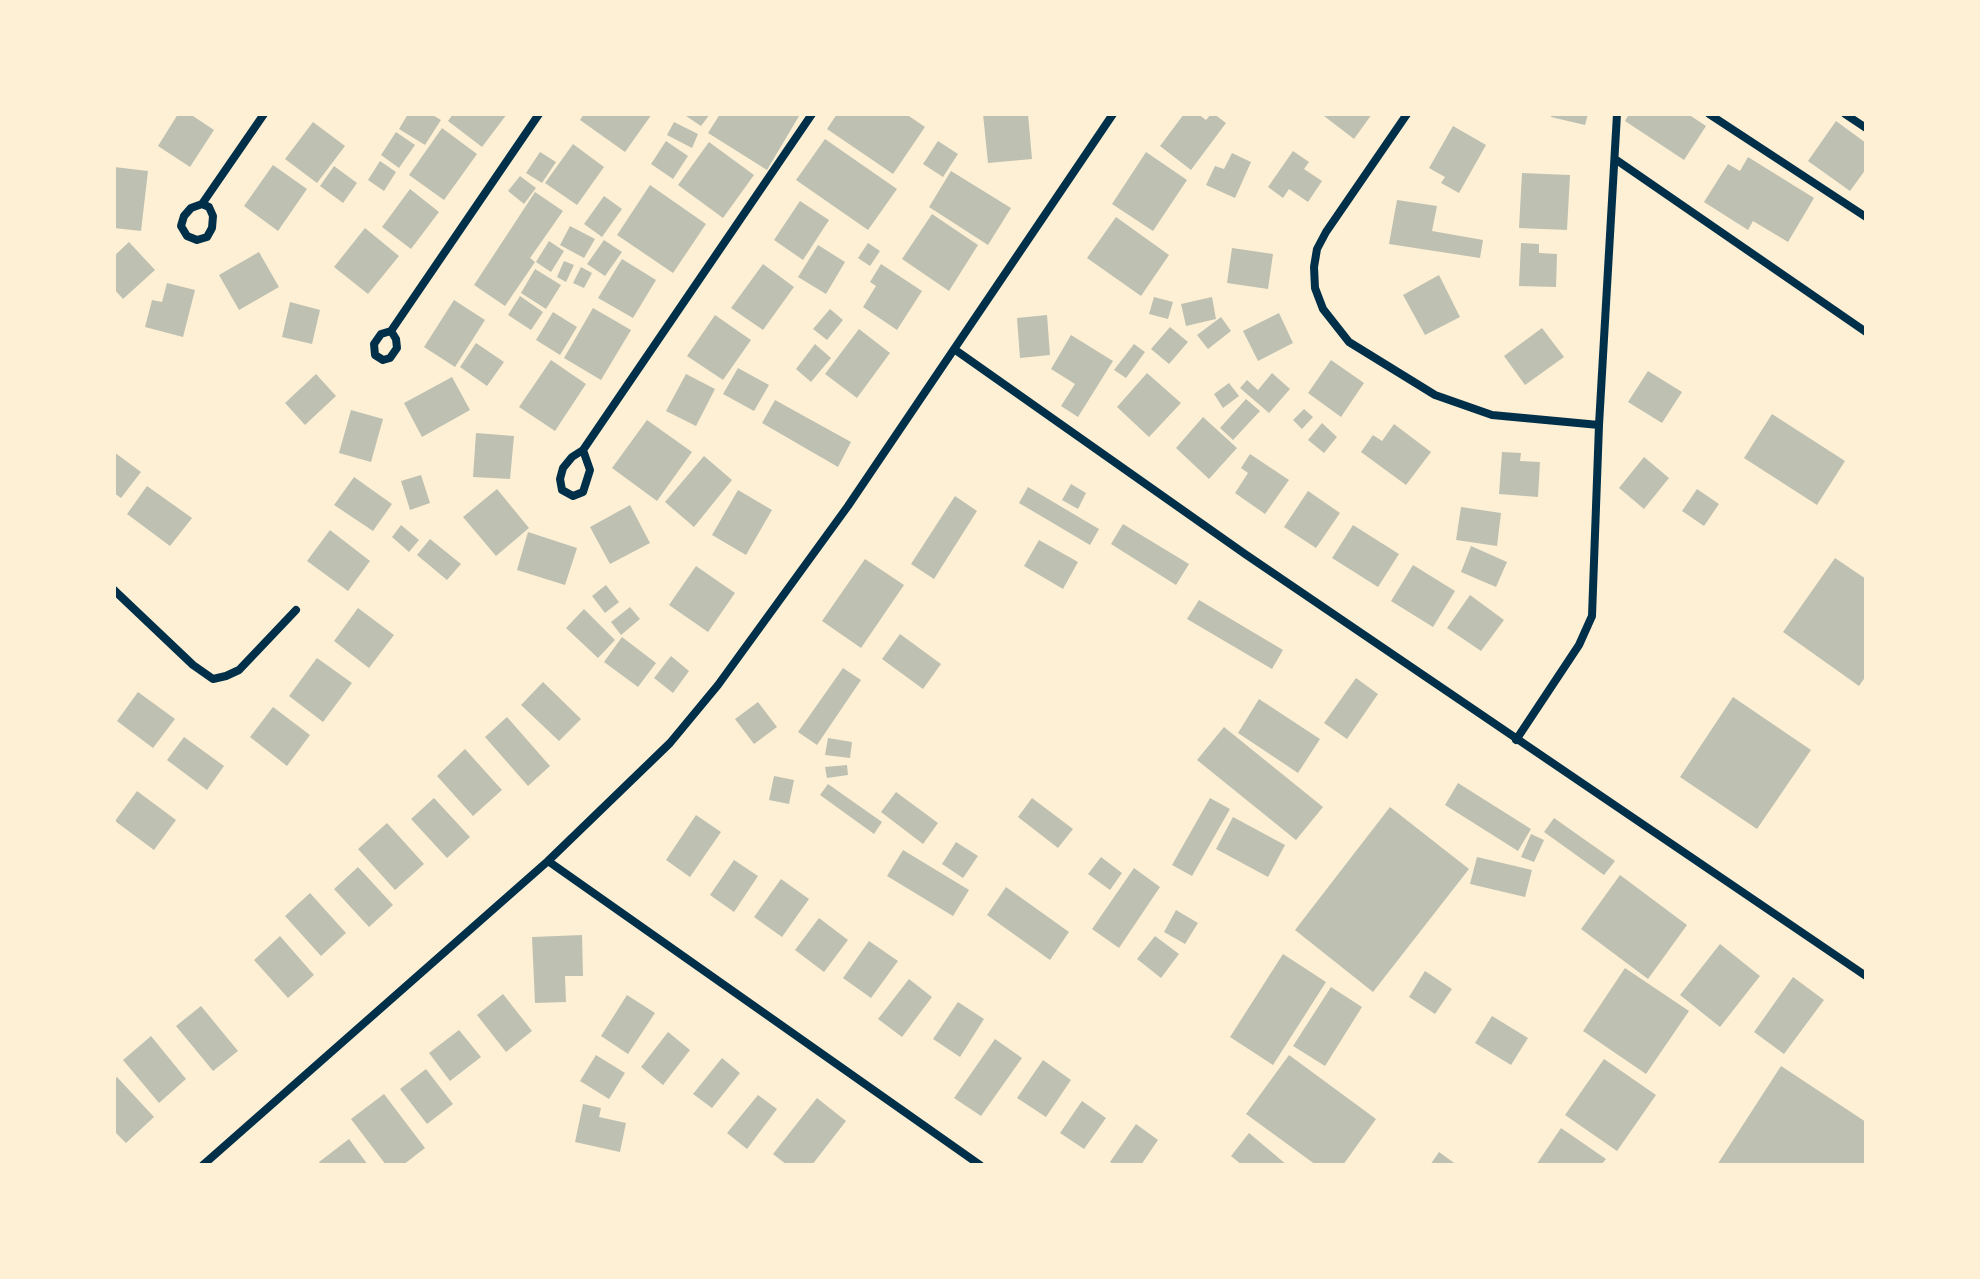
<!DOCTYPE html>
<style>
body{margin:0}
#map{position:relative;width:1980px;height:1279px;overflow:hidden;background:#fdf0d5;font-family:"Noto Sans",sans-serif}
canvas{display:block}
.frame{position:absolute;inset:0;border:116px solid #fdf0d5;pointer-events:none}
</style>
<div id="map">
<canvas width="1980" height="1279"></canvas>
<div class="frame"></div>
</div>
<script>
const ctx = document.querySelector('canvas').getContext('2d');
ctx.lineJoin = 'round';
function paint(path, color) { ctx.fillStyle = color; ctx.fill(path, 'evenodd'); }
const toPath = rows => new Path2D(rows.map(r => 'M' + r).join(''));
function strokePath(path, color, width, dash) { ctx.strokeStyle = color; ctx.lineWidth = width; ctx.lineCap = dash ? 'butt' : 'round'; ctx.setLineDash(dash || []); ctx.stroke(path); }
const building = toPath([
 [178,114,190,114,214,130,190,167,158,146],
 [408,114,431,114,441,120,425,145,399,129],
 [453,114,507,114,482,147,448,121],
 [584,114,652,114,625,152,580,120],
 [683,114,710,114,701,126],
 [720,114,796,114,799,116,767,170,708,133],
 [837,114,906,114,925,127,893,174,827,129],
 [983,114,1028,114,1032,159,988,163],
 [1184,114,1198,114,1206,120,1211,114,1214,114,1226,123,1191,170,1160,146],
 [1325,114,1372,114,1354,139,1324,116],
 [1552,114,1588,114,1585,125,1551,117],
 [1629,114,1688,114,1706,126,1684,160,1625,121],
 [1836,121,1866,143,1866,169,1850,191,1808,161],
 [313,122,345,146,317,183,285,159],
 [674,122,698,134,692,148,667,135],
 [1453,126,1486,145,1459,193,1441,183,1445,177,1429,168],
 [442,128,477,154,444,200,409,175],
 [396,132,415,145,399,168,381,155],
 [825,139,897,189,868,230,796,180],
 [666,141,688,156,673,179,651,164],
 [938,141,958,154,943,177,923,164],
 [709,142,754,175,723,218,678,185],
 [573,144,604,167,577,205,545,183],
 [1293,151,1309,162,1304,169,1322,181,1308,202,1289,189,1283,198,1268,187],
 [540,152,556,162,542,183,526,173],
 [1146,152,1187,180,1153,231,1112,204],
 [1232,153,1251,162,1235,198,1206,185,1215,166,1224,169],
 [1748,157,1814,198,1788,242,1753,221,1748,230,1704,202,1728,164,1740,171],
 [380,161,396,172,384,191,368,180],
 [273,165,307,189,278,231,244,206],
 [334,166,357,183,343,203,320,186],
 [114,167,148,171,141,231,114,228],
 [951,171,1011,208,988,245,929,207],
 [1522,173,1570,175,1567,230,1519,228],
 [520,176,536,188,524,204,508,191],
 [650,185,706,224,673,273,617,235],
 [410,189,439,212,411,249,382,227],
 [535,192,563,211,530,258,535,262,505,306,474,285],
 [604,196,622,209,602,237,584,224],
 [1397,200,1437,206,1432,231,1483,240,1480,258,1389,244],
 [800,201,829,220,803,260,774,240],
 [932,214,978,245,949,291,902,259],
 [1116,217,1169,255,1141,296,1087,258],
 [570,226,595,239,584,258,560,245],
 [365,228,399,256,368,294,334,267],
 [604,240,622,252,605,276,587,264],
 [549,241,564,251,551,272,536,262],
 [129,242,155,270,123,299,114,289,114,256],
 [868,243,880,251,870,266,858,258],
 [1521,243,1539,244,1539,253,1557,254,1556,287,1519,286],
 [818,245,845,262,826,294,798,277],
 [1232,248,1273,254,1268,289,1227,283],
 [259,252,279,287,239,310,219,275],
 [622,259,656,280,633,318,598,298],
 [564,261,574,265,566,282,557,277],
 [763,264,794,287,763,330,731,308],
 [881,264,922,291,897,330,863,307,876,286,870,282],
 [581,267,592,273,584,288,573,283],
 [535,269,561,285,546,309,521,293],
 [1439,275,1460,317,1425,335,1403,295],
 [167,283,195,290,183,337,145,327,152,300,162,302],
 [520,296,543,312,531,330,508,315],
 [1154,297,1173,302,1168,319,1149,314],
 [1212,297,1216,319,1186,326,1181,304],
 [454,300,485,320,455,367,424,347],
 [290,302,320,310,312,344,282,337],
 [593,308,631,330,601,380,564,358],
 [830,309,843,320,827,340,813,329],
 [553,312,577,327,560,355,536,340],
 [1279,313,1293,343,1258,361,1243,331],
 [715,315,751,340,723,380,687,356],
 [1047,315,1050,355,1020,358,1017,318],
 [1221,317,1231,331,1208,349,1197,335],
 [1170,327,1188,342,1169,364,1151,349],
 [1542,328,1564,357,1525,385,1504,356],
 [859,329,890,353,857,398,825,374],
 [1071,335,1113,361,1078,417,1061,406,1075,384,1051,369],
 [476,343,504,362,487,386,460,367],
 [815,344,831,358,811,382,796,369],
 [1134,344,1145,352,1126,378,1114,370],
 [551,360,586,384,555,431,519,407],
 [1331,360,1364,383,1341,417,1308,393],
 [738,368,769,385,754,411,723,394],
 [1648,371,1682,392,1662,423,1628,402],
 [1147,373,1181,403,1149,437,1117,407],
 [1272,373,1290,389,1269,413,1240,388,1247,380,1258,390],
 [316,374,336,396,305,425,285,403],
 [686,374,715,389,696,426,666,411],
 [452,377,470,410,422,437,404,403],
 [1229,383,1239,396,1223,408,1214,394],
 [1246,399,1260,411,1233,440,1220,428],
 [775,400,851,442,838,467,762,423],
 [1304,409,1313,417,1302,429,1293,420],
 [351,410,383,419,371,462,339,453],
 [1772,414,1845,461,1817,505,1744,458],
 [1203,417,1237,448,1209,479,1176,448],
 [647,420,692,452,657,501,612,468],
 [1322,423,1337,437,1324,453,1308,440],
 [1394,424,1431,452,1406,485,1361,452,1373,435,1382,441],
 [476,433,514,436,510,479,473,477],
 [114,452,141,472,121,498,114,493],
 [1502,452,1521,453,1520,461,1540,462,1538,497,1499,494],
 [1250,454,1289,480,1265,514,1235,493,1248,473,1241,468],
 [704,456,732,480,694,527,665,502],
 [1644,457,1669,478,1644,509,1619,488],
 [421,475,430,503,410,510,401,481],
 [354,477,392,504,373,531,334,505],
 [1071,484,1086,493,1078,509,1062,500],
 [147,486,192,518,170,546,127,514],
 [1028,487,1099,529,1090,545,1019,503],
 [497,489,529,528,496,556,463,517],
 [1697,489,1719,504,1704,526,1682,511],
 [738,490,772,510,746,555,712,535],
 [1308,491,1340,513,1316,548,1284,527],
 [955,496,977,511,934,579,911,564],
 [630,505,650,543,610,564,590,527],
 [1461,507,1501,513,1497,546,1456,540],
 [1123,524,1189,564,1176,585,1111,544],
 [401,525,419,540,409,552,392,537],
 [1353,525,1399,554,1378,587,1332,558],
 [330,530,370,561,348,591,307,561],
 [528,532,577,548,565,585,517,570],
 [430,539,461,564,447,580,417,555],
 [1039,540,1078,562,1063,589,1024,566],
 [1471,546,1507,562,1496,587,1461,572],
 [1835,558,1866,579,1866,676,1859,686,1783,632],
 [865,559,904,585,861,648,822,621],
 [1413,565,1455,591,1433,627,1391,601],
 [696,566,735,593,708,632,669,605],
 [606,585,619,602,605,613,592,596],
 [1470,595,1504,620,1481,651,1447,628],
 [1199,600,1283,650,1272,669,1187,619],
 [630,607,640,619,621,635,611,622],
 [358,608,394,635,369,668,334,641],
 [584,609,615,640,598,658,566,628],
 [900,634,941,664,923,689,882,659],
 [622,637,656,663,638,687,604,662],
 [671,656,689,671,673,693,654,678],
 [317,658,352,683,323,722,289,696],
 [843,668,861,680,817,745,798,732],
 [1356,678,1378,694,1347,739,1324,723],
 [543,682,581,719,559,741,521,705],
 [138,692,175,719,153,748,117,721],
 [1733,697,1811,750,1757,829,1680,777],
 [1259,699,1320,739,1298,773,1238,733],
 [758,702,777,727,754,744,735,719],
 [273,707,310,735,287,766,250,737],
 [507,717,550,766,528,786,485,737],
 [1224,727,1323,807,1296,840,1197,760],
 [184,737,224,766,207,790,167,760],
 [828,738,852,742,850,758,825,755],
 [465,749,502,790,473,816,437,776],
 [847,765,848,775,827,778,825,767],
 [774,776,794,780,789,804,769,800],
 [1458,783,1531,829,1518,851,1445,805],
 [828,784,882,822,874,834,820,795],
 [137,791,176,820,154,850,115,821],
 [896,792,938,823,923,844,881,812],
 [434,798,470,837,447,858,411,819],
 [1032,798,1073,829,1058,848,1018,817],
 [1210,798,1230,809,1192,876,1172,865],
 [1390,807,1469,869,1373,992,1295,930],
 [696,815,721,832,690,877,666,860],
 [1233,817,1285,845,1268,877,1216,849],
 [1554,818,1615,861,1604,875,1544,832],
 [387,823,424,864,395,890,358,849],
 [1531,834,1544,840,1534,862,1521,857],
 [956,842,978,856,963,878,942,864],
 [903,850,969,890,953,916,887,876],
 [1101,857,1122,873,1110,890,1088,874],
 [1477,857,1532,870,1525,897,1470,884],
 [734,860,758,876,734,912,710,895],
 [358,867,393,905,369,927,334,889],
 [1134,868,1160,887,1119,948,1092,929],
 [1620,875,1687,925,1648,979,1581,929],
 [781,879,809,899,782,937,754,917],
 [1006,887,1069,932,1050,960,987,915],
 [310,893,346,933,321,956,285,916],
 [1176,910,1198,923,1185,944,1164,932],
 [819,918,848,940,824,972,795,950],
 [582,935,583,976,565,976,566,1002,535,1003,532,937],
 [280,936,314,975,288,998,254,960],
 [1155,936,1179,954,1161,978,1137,959],
 [869,941,898,961,871,998,843,978],
 [1720,944,1760,976,1720,1027,1680,995],
 [1283,954,1326,982,1273,1065,1230,1037],
 [1625,968,1689,1011,1646,1074,1583,1031],
 [1425,971,1452,989,1435,1014,1409,997],
 [1793,977,1824,1000,1784,1054,1754,1032],
 [909,979,932,997,902,1037,878,1019],
 [1331,987,1362,1007,1325,1066,1293,1046],
 [503,994,532,1031,506,1052,477,1015],
 [627,995,655,1013,628,1054,601,1036],
 [958,1002,984,1019,960,1057,933,1039],
 [201,1006,238,1051,213,1071,176,1026],
 [1492,1016,1528,1038,1511,1065,1475,1043],
 [459,1030,481,1057,450,1081,429,1053],
 [668,1032,690,1050,663,1085,641,1067],
 [151,1036,186,1079,159,1103,123,1060],
 [995,1039,1022,1058,981,1116,954,1098],
 [596,1055,625,1073,609,1099,580,1081],
 [1289,1055,1376,1119,1343,1165,1316,1165,1246,1114],
 [722,1058,740,1073,712,1108,693,1094],
 [1604,1059,1656,1095,1617,1151,1565,1115],
 [1043,1060,1071,1080,1046,1117,1017,1098],
 [1781,1066,1866,1122,1866,1165,1717,1165],
 [426,1069,453,1104,427,1124,400,1089],
 [117,1077,154,1117,126,1143,114,1131,114,1080],
 [384,1094,425,1148,403,1165,386,1165,351,1119],
 [758,1095,777,1109,747,1149,727,1133],
 [817,1098,846,1121,812,1165,787,1165,773,1154],
 [1082,1101,1106,1118,1084,1149,1060,1133],
 [583,1104,601,1108,599,1117,626,1123,620,1152,575,1142],
 [1136,1124,1158,1140,1141,1165,1114,1165,1110,1162],
 [1561,1128,1606,1159,1601,1165,1536,1165],
 [1249,1133,1287,1165,1242,1165,1231,1156],
 [349,1139,368,1165,321,1165,319,1162],
 [1439,1152,1457,1165,1430,1165]
]);
const minor = toPath([
 [1407,114,1326,232,1317,249,1314,267,1315,288,1323,309,1349,342,1435,395,1492,415,1599,425],
 [1709,114,1866,217],
 [1845,114,1866,128],
 [1615,159,1866,332],
 [202,204,209,207,213,216,212,228,207,237,197,240,187,236,181,226,184,216,191,208,202,204,264,114],
 [391,331,396,339,397,348,390,358,383,360,375,355,374,344,381,334,391,331,539,114],
 [954,349,1245,554,1866,976],
 [583,450,590,470,583,492,573,496,562,490,560,479,563,468,572,457,583,450,812,114],
 [114,590,193,665,213,679,226,676,239,670,296,610],
 [1516,740,1579,645,1592,616,1599,425,1617,114],
 [548,861,980,1165],
 [203,1165,548,861,670,743,718,685,848,506,1113,114]
]);
paint(building, '#bec0b2');
strokePath(minor, '#003049', 8);
</script>
